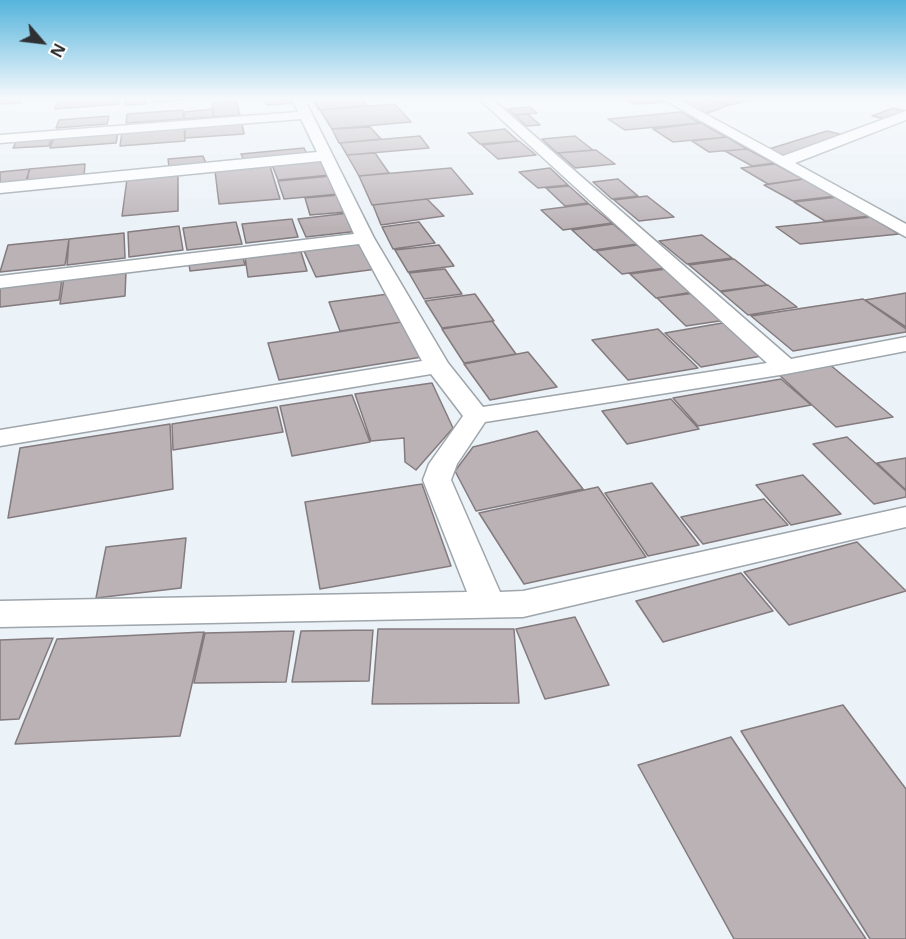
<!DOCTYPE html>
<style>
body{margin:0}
#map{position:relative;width:906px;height:939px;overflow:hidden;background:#ebf2f8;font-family:"Noto Sans",sans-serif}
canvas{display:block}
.north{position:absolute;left:12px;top:12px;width:60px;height:60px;-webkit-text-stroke:4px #fff;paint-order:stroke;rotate:118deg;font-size:16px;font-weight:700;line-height:24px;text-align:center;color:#2e3033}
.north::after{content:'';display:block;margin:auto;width:21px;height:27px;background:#2e3033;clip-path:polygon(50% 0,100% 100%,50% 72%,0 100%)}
</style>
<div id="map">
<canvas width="906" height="939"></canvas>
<div class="north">N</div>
</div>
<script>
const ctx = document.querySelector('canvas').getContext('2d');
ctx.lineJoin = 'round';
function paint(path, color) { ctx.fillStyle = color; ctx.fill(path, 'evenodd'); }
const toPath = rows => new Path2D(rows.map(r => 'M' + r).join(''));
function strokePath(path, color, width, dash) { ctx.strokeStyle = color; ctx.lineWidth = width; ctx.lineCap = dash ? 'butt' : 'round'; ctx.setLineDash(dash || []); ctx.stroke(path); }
const building = toPath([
 [0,98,23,98,21,103,0,104,0,98],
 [58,98,119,98,119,104,55,109,58,98],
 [125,98,145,98,146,104,125,105,125,98],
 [153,98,209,98,153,102,153,98],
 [263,98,293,98,296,103,267,105,263,98],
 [312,98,361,98,367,106,319,110,312,98],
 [624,98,658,98,665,102,635,104,624,98],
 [694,98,701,98,729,105,705,114,680,101,694,98],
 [702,98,745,98,752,99,731,105,702,98],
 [236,101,240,115,214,117,212,103,236,101],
 [395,104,411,122,332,129,320,110,395,104],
 [530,107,537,113,514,115,508,109,530,107],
 [893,108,906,111,885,119,872,116,893,108],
 [212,109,214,117,184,119,184,112,212,109],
 [183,110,184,119,126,123,127,114,183,110],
 [681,112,700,123,625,130,608,119,681,112],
 [528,114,540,125,526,126,515,115,528,114],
 [109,116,107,124,56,128,59,120,109,116],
 [242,123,244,134,185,138,185,127,242,123],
 [701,123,726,137,673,142,653,129,701,123],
 [184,127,185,141,120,146,122,132,184,127],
 [370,127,381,139,339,143,332,129,370,127],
 [505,129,518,141,480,144,468,133,505,129],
 [827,131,848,136,790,159,769,149,827,131],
 [118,132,116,143,50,148,54,137,118,132],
 [420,136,429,148,347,155,340,143,420,136],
 [575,136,593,150,557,153,542,139,575,136],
 [52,137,49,146,13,148,17,140,52,137],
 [727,137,747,149,709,152,692,141,727,137],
 [519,141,536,155,498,159,482,145,519,141],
 [304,148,307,154,244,160,241,154,304,148],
 [747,149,774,163,752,166,725,151,747,149],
 [596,150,615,164,575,168,558,153,596,150],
 [375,153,389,173,359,176,347,155,375,153],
 [203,156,206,163,169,167,168,159,203,156],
 [321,160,330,175,278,180,272,165,321,160],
 [85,164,84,177,27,183,29,169,85,164],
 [775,164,803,179,768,184,741,168,775,164],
 [270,166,280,199,219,204,215,171,270,166],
 [451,168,473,194,372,205,359,176,451,168],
 [550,168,568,185,538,188,519,172,550,168],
 [30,169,25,183,0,185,0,172,30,169],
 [178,175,178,211,122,216,127,179,178,175],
 [331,176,339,194,284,199,278,181,331,176],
 [618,179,638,196,612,199,593,182,618,179],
 [804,179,837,196,793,201,764,185,804,179],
 [569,186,588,203,565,206,546,188,569,186],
 [339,195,346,212,310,215,305,198,339,195],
 [647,196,674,217,639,221,614,200,647,196],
 [838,197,870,216,825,221,794,202,838,197],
 [427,199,444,216,381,225,373,205,427,199],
 [589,204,612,223,563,230,541,210,589,204],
 [349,213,359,231,306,237,298,219,349,213],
 [871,217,899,234,800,244,776,227,871,217],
 [292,219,298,237,246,243,242,224,292,219],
 [236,222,242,244,187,250,183,228,236,222],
 [419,222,435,243,393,249,382,227,419,222],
 [613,224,637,244,594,250,572,230,613,224],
 [179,226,183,250,129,257,128,232,179,226],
 [124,233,125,258,67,265,69,239,124,233],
 [702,235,732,258,687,264,659,241,702,235],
 [69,239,65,265,0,272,8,245,69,239],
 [364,243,377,269,316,277,304,251,364,243],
 [439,245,454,266,408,272,395,250,439,245],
 [637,245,665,268,622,274,596,251,637,245],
 [301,252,307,271,248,277,245,257,301,252],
 [243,258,245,265,190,271,189,264,243,258],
 [734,259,767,285,720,291,689,265,734,259],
 [445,269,462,294,424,299,409,273,445,269],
 [666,269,693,292,656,298,630,274,666,269],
 [126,271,125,296,60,304,64,278,126,271],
 [62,279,59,300,0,307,0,286,62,279],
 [768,285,797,307,748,315,721,292,768,285],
 [695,293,726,320,686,326,657,298,695,293],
 [906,293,906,327,865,300,906,293],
 [388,294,402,322,340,331,329,302,388,294],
 [475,294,494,321,442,328,425,301,475,294],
 [863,299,906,329,906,332,793,351,751,316,863,299],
 [492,321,516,354,464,363,442,329,492,321],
 [402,322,422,357,279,380,268,343,402,322],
 [728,322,767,355,701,367,665,333,728,322],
 [658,329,698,368,628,380,592,340,658,329],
 [528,352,557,387,490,400,464,364,528,352],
 [829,364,893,417,836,427,776,372,829,364],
 [781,379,811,405,698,426,673,398,781,379],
 [432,383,453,428,416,470,405,462,404,438,371,441,355,394,432,383],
 [352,395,370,442,292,456,280,406,352,395],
 [671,399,699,429,627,444,602,411,671,399],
 [277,407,283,432,173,450,172,424,277,407],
 [170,424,173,489,8,518,20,448,170,424],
 [537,431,583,489,476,511,455,471,473,447,537,431],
 [847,437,906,491,906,497,874,504,813,444,847,437],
 [906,458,906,490,877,463,906,458],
 [803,475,841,514,791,525,756,485,803,475],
 [652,483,699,545,648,556,605,493,652,483],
 [422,484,451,566,320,589,305,502,422,484],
 [598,487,646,557,524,584,479,513,598,487],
 [764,499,788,525,703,544,681,517,764,499],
 [186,538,181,588,96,598,106,547,186,538],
 [857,542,906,591,789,625,744,572,857,542],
 [741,573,773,611,663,642,636,601,741,573],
 [575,617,609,685,545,699,516,629,575,617],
 [378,629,514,629,519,703,372,704,378,629],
 [373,630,369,681,292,682,301,631,373,630],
 [294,631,286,682,194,683,205,633,294,631],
 [204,632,180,736,15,744,57,639,204,632],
 [53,638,19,719,0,720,0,640,53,638],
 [843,705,906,789,906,939,870,939,741,731,843,705],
 [731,737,866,939,734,939,638,765,731,737]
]);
const street = toPath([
 [292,98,304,98,374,238,448,363,483,407,767,363,478,98,491,98,791,359,906,337,906,351,786,374,485,422,457,464,451,480,500,592,523,591,906,507,906,527,523,617,0,627,0,601,467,592,423,480,429,464,463,416,431,374,0,446,0,430,422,361,359,244,0,288,0,276,354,234,321,161,0,193,0,183,317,152,301,119,0,143,0,135,298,112,292,98],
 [661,98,676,98,783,156,906,111,906,120,795,163,906,224,906,237,661,98]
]);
paint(building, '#bbb2b6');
strokePath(building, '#837b7e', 1.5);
strokePath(street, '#9ea5ab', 3);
paint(street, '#fff');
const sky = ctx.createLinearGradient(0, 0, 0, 229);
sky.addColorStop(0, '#55b4dc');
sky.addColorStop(0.43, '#f6f9fc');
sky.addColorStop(1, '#f6f9fc00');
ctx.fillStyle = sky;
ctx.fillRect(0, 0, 906, 229);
</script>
